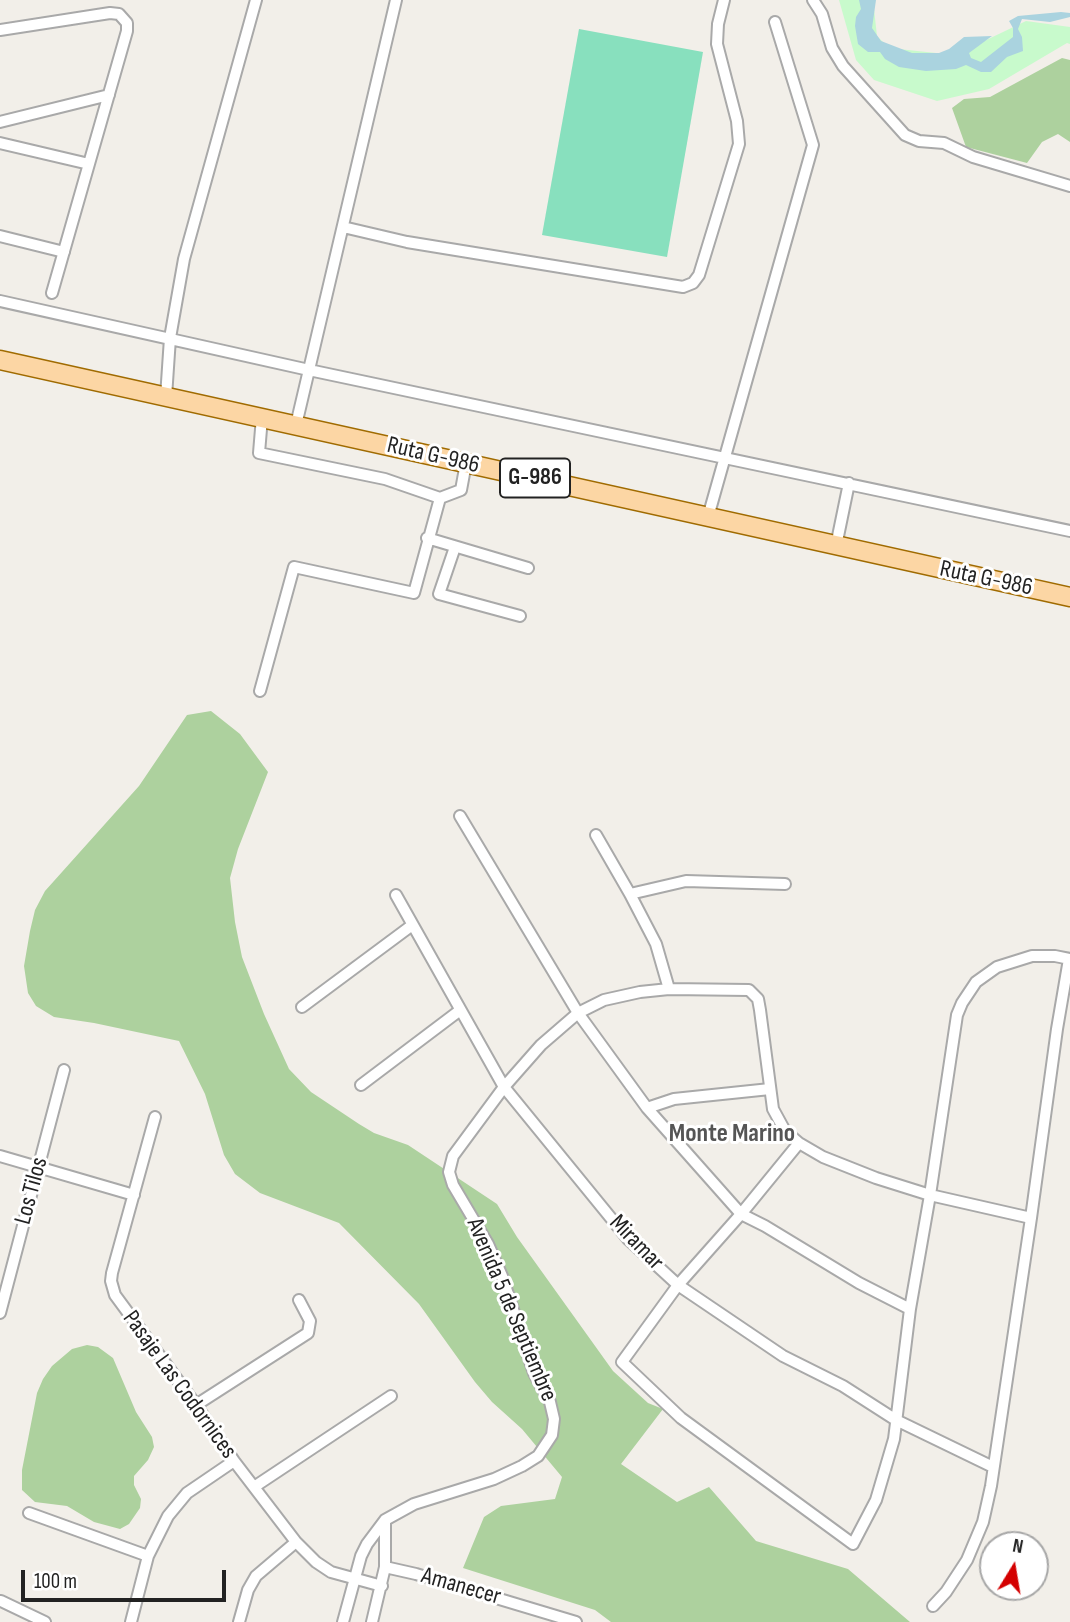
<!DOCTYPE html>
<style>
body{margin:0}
#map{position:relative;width:1070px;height:1622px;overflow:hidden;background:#f2efe9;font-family:"Sofia Sans Condensed",sans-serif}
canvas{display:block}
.north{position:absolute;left:979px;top:1531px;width:70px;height:70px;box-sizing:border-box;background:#fff;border:2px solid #a7a7a7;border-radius:50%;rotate:11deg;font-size:19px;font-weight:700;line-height:28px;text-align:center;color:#222}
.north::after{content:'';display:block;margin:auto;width:24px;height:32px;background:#d40000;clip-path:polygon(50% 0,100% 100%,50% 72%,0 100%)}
.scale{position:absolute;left:21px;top:1570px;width:205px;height:32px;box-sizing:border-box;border:4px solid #222;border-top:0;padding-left:9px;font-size:21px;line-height:24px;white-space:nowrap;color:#222;-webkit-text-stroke:5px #fff;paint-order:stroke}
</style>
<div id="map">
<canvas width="1070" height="1622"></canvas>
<div class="north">N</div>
<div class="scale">100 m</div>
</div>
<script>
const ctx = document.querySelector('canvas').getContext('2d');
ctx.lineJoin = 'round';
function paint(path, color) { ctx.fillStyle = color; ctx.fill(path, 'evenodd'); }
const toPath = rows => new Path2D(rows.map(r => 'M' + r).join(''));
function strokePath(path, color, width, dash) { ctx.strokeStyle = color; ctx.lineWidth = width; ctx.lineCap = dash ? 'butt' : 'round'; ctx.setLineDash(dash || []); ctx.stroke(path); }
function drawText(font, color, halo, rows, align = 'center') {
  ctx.font = font + ' "Sofia Sans Condensed",sans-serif'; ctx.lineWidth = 6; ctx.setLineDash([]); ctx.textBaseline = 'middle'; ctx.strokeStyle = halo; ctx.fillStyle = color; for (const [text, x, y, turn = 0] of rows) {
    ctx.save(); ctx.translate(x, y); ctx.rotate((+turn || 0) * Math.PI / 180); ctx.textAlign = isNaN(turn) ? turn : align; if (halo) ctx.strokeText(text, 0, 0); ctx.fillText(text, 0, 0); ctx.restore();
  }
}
const forest = toPath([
 [1062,58,1070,60,1070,142,1058,134,1042,142,1027,163,966,147,952,108,964,99,990,97],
 [211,711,240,734,268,772,238,849,230,878,235,922,242,957,264,1014,289,1069,311,1092,359,1124,374,1133,408,1145,497,1204,517,1237,613,1371,648,1403,663,1409,621,1464,677,1502,709,1487,756,1541,848,1569,910,1622,611,1622,595,1610,463,1568,484,1517,501,1506,555,1499,562,1477,522,1429,492,1402,475,1382,419,1304,339,1223,260,1193,235,1174,224,1155,205,1094,179,1041,94,1023,54,1017,36,1006,28,993,24,966,30,931,35,910,45,891,139,786,187,715],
 [87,1345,98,1347,113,1358,136,1412,152,1437,154,1447,148,1460,134,1476,134,1485,141,1499,140,1508,129,1524,120,1529,94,1522,67,1506,35,1502,22,1490,22,1470,37,1393,43,1379,52,1366,72,1349]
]);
const park = toPath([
 [839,0,873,0,877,36,889,48,955,55,1026,21,1070,27,1070,44,1067,43,989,89,937,101,874,80,856,60]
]);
const pitch = toPath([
 [579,29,703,52,667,257,542,235]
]);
const water = toPath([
 [859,0,876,0,872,28,881,41,912,53,939,53,949,49,964,37,992,36,969,53,971,58,981,62,1013,37,1013,28,1009,21,1018,16,1061,12,1070,13,1070,17,1050,22,1022,19,1018,29,1022,37,1023,51,1007,57,991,72,981,72,966,65,956,69,926,71,899,67,885,59,880,52,868,52,858,44,855,26,856,17,861,9]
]);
const minor = toPath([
 [813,0,822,14,832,48,843,66,905,135,919,141,944,143,973,157,1070,186],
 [0,30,110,13,119,14,127,23,127,31,52,293],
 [0,122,109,95],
 [0,143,89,164],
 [343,227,407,242,683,287,693,283,699,275,739,144,737,121,717,44,718,24,724,0],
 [0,236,64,252],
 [0,301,309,370,1070,531],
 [166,397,170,338,184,259,256,0],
 [262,417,259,453,385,479,440,498],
 [296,425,396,0],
 [708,517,813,145,775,22],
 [427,538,528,568],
 [836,546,849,483],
 [455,547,439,594,520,616],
 [260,691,294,567,414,593,440,498,461,490,466,463],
 [460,816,578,1013,647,1108,741,1214,765,1226,859,1283,910,1309],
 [596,835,630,894,656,944,669,989],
 [630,894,686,881,785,884],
 [396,895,504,1087,628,1239,678,1285,783,1356,843,1386,896,1420,993,1467],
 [302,1007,411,926],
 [361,1085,459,1011],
 [647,1108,674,1099,770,1089],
 [155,1117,112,1273,111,1281,115,1295,196,1405,234,1461,296,1542,316,1562,331,1572,382,1586],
 [799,1143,741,1214,678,1285,622,1362,681,1418,853,1544,876,1500,894,1439,910,1309,930,1195,957,1015,962,1003,976,982,997,967,1032,956,1055,956,1070,959],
 [0,1156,134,1195],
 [0,1313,64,1070],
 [196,1405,308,1333,310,1321,299,1300],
 [254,1487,391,1396],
 [29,1513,148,1556],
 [385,1567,416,1574,576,1622],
 [1,1601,45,1622],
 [933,1606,946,1592,967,1560,983,1522,991,1486,1031,1218,1057,1029,1069,959],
 [131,1622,148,1556,168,1516,187,1493,234,1461],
 [239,1622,248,1590,256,1576,296,1542],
 [343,1622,361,1556,367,1544,385,1520,414,1504,494,1479,522,1466,538,1456,552,1435,554,1419,550,1402,534,1373,502,1276,488,1244,453,1185,449,1172,453,1156,504,1087,541,1045,578,1013,604,1000,640,992,669,989,749,990,758,999,760,1010,773,1109,785,1131,799,1143,823,1157,876,1178,930,1195,1031,1218],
 [372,1622,385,1567,385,1520]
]);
const primary = toPath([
 [0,360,1070,597]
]);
const shields = [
 [535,478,70]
];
const shieldNames = [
 ["G-986",535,478]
];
const streetNames = [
 ["Ruta G-986",433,456,13],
 ["Ruta G-986",986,579,12],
 ["Los Tilos",32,1191,-75],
 ["Miramar",636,1243,46],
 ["Avenida 5 de Septiembre",511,1310,67],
 ["Pasaje Las Codornices",179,1385,54],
 ["Amanecer",461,1587,16]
];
const neighbourhoodNames = [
 ["Monte Marino",732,1134]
];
paint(forest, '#add19e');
paint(park, '#c8facc');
paint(pitch, '#88e0be');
paint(water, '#aad3df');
strokePath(minor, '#a9a9a9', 14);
strokePath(primary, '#a06b00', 21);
strokePath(minor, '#fff', 10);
strokePath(primary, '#fcd6a4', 18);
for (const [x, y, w] of shields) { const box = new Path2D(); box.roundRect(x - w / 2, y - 19.5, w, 39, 5); ctx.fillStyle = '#fff'; ctx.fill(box); strokePath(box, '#222', 2); }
drawText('bold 23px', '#222', null, shieldNames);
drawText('24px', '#222', '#fff', streetNames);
drawText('bold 26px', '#555', '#fff', neighbourhoodNames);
</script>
